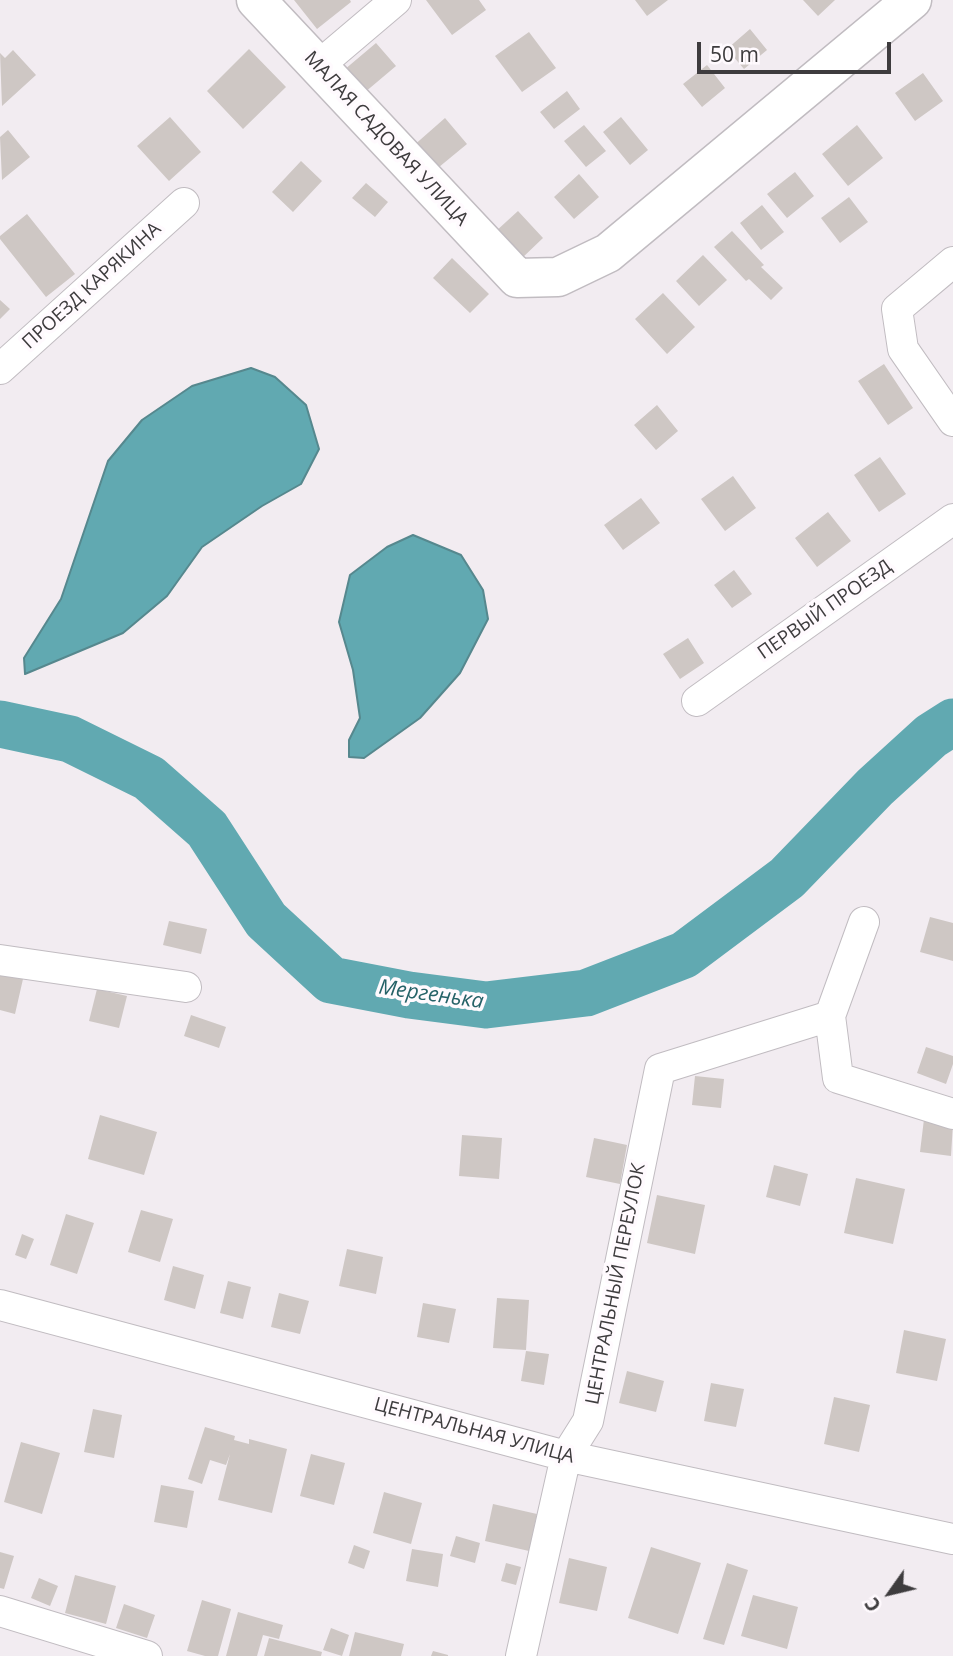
<!DOCTYPE html>
<meta charset="utf-8">
<style>
body{margin:0}
#map{position:relative;width:953px;height:1656px;overflow:hidden;background:#f2ecf1;font-family:"Open Sans",sans-serif}
canvas{display:block}
.north{position:absolute;left:855px;top:1558px;width:70px;height:70px;-webkit-text-stroke:5px #fffafe;paint-order:stroke;rotate:236deg;font-size:19px;font-weight:700;line-height:28px;text-align:center;color:#3e3c3e}
.north::after{content:'';display:block;margin:auto;width:24px;height:32px;background:#3e3c3e;clip-path:polygon(50% 0,100% 100%,50% 72%,0 100%)}
.scale{position:absolute;left:697px;top:42px;width:194px;height:32px;box-sizing:border-box;border:4px solid #3e3c3e;border-top:0;padding-left:9px;font-size:21px;line-height:24px;white-space:nowrap;color:#3e3c3e;-webkit-text-stroke:5px #fffafe;paint-order:stroke}
</style>
<div id="map">
<canvas width="953" height="1656"></canvas>
<div class="north">С</div>
<div class="scale">50 m</div>
</div>
<script>
const ctx = document.querySelector('canvas').getContext('2d');
ctx.lineJoin = 'round';
function paint(path, color) { ctx.fillStyle = color; ctx.fill(path, 'evenodd'); }
const toPath = rows => new Path2D(rows.map(r => 'M' + r).join(''));
function strokePath(path, color, width, dash) { ctx.strokeStyle = color; ctx.lineWidth = width; ctx.lineCap = dash ? 'butt' : 'round'; ctx.setLineDash(dash || []); ctx.stroke(path); }
function drawText(font, color, halo, rows, align = 'center') {
  ctx.font = font + ' "Open Sans",sans-serif'; ctx.lineWidth = 7; ctx.setLineDash([]); ctx.textBaseline = 'middle'; ctx.strokeStyle = halo; ctx.fillStyle = color; for (const [text, x, y, turn = 0] of rows) {
    ctx.save(); ctx.translate(x, y); ctx.rotate((+turn || 0) * Math.PI / 180); ctx.textAlign = isNaN(turn) ? turn : align; if (halo) ctx.strokeText(text, 0, 0); ctx.fillText(text, 0, 0); ctx.restore();
  }
}
const water = toPath([
 [251,368,275,377,306,405,319,449,301,484,262,506,202,547,167,596,123,633,25,674,24,658,61,599,108,461,142,420,192,386,251,368],
 [413,535,461,555,483,590,488,619,460,673,420,718,364,758,349,757,349,740,360,718,353,670,339,622,350,575,387,547,413,535]
]);
const river = toPath([
 [0,724,70,739,149,778,207,829,266,920,331,980,409,995,486,1005,586,993,684,955,787,878,875,787,931,736,953,722]
]);
const building = toPath([
 [294,0,350,0,351,2,317,29],
 [426,0,479,0,486,10,452,35],
 [635,0,668,0,647,16],
 [803,0,835,0,818,16],
 [750,29,767,50,744,69,727,49],
 [529,32,556,68,522,92,495,56],
 [376,43,396,66,364,93,344,70],
 [249,49,286,87,243,129,207,91],
 [13,50,36,75,2,106,0,53,5,58],
 [707,65,725,88,702,107,683,84],
 [923,73,943,101,915,121,895,93],
 [567,91,580,109,554,129,540,112],
 [170,117,201,152,169,181,137,146],
 [621,117,648,150,630,165,603,132],
 [445,118,467,144,433,172,412,147],
 [584,125,606,151,586,167,564,141],
 [857,125,883,158,848,186,822,154],
 [8,130,30,157,2,180,0,137],
 [301,161,322,181,293,212,272,192],
 [795,172,814,196,787,218,767,194],
 [579,174,599,197,574,219,554,197],
 [366,183,388,202,375,217,352,198],
 [849,197,868,222,840,243,821,218],
 [762,205,784,232,761,250,740,223],
 [518,211,543,238,520,260,495,232],
 [27,214,75,274,46,297,0,239,0,236],
 [732,231,764,265,761,267,783,288,771,300,749,279,746,281,714,247],
 [703,255,727,280,699,306,676,281],
 [452,258,489,294,470,313,433,278],
 [663,293,695,327,667,354,635,319],
 [0,300,10,309,0,319],
 [884,364,913,408,888,425,858,381],
 [657,405,678,431,656,450,634,425],
 [880,457,906,494,879,512,854,475],
 [733,476,756,508,725,531,701,499],
 [641,498,660,523,623,550,604,525],
 [828,512,851,541,817,567,795,538],
 [734,570,752,594,732,608,714,585],
 [688,638,704,663,680,679,663,654],
 [930,917,953,923,953,961,920,952],
 [169,921,207,929,201,954,163,945],
 [0,974,23,979,15,1014,0,1010],
 [97,989,127,996,119,1028,89,1021],
 [191,1015,226,1027,219,1048,184,1036],
 [926,1047,953,1056,953,1064,946,1084,917,1073],
 [695,1076,724,1079,721,1108,692,1105],
 [100,1115,157,1132,144,1175,88,1159],
 [924,1119,953,1123,951,1156,920,1152],
 [462,1135,502,1138,499,1179,459,1176],
 [594,1138,627,1145,620,1184,586,1177],
 [774,1165,808,1174,800,1206,766,1197],
 [856,1178,905,1189,893,1244,844,1233],
 [657,1195,705,1205,695,1254,647,1243],
 [141,1210,173,1219,160,1262,128,1252],
 [66,1214,94,1223,77,1274,50,1265],
 [22,1234,34,1239,26,1259,15,1255],
 [347,1249,383,1257,376,1294,339,1286],
 [173,1266,204,1275,195,1309,164,1300],
 [228,1281,251,1287,243,1319,220,1313],
 [279,1293,309,1301,300,1334,271,1327],
 [497,1298,529,1300,526,1350,493,1348],
 [423,1303,456,1309,449,1343,417,1337],
 [904,1330,946,1339,937,1381,896,1373],
 [526,1351,549,1354,544,1385,521,1381],
 [627,1371,664,1381,656,1412,619,1403],
 [711,1383,744,1389,736,1427,704,1421],
 [834,1397,870,1405,859,1452,824,1444],
 [93,1409,122,1415,114,1458,84,1452],
 [205,1427,235,1436,234,1440,249,1444,249,1439,287,1449,272,1513,218,1500,230,1454,226,1465,210,1460,202,1484,188,1479],
 [21,1442,60,1453,42,1514,4,1502],
 [311,1454,345,1463,334,1505,300,1496],
 [161,1485,194,1491,187,1528,154,1522],
 [384,1492,422,1503,411,1544,373,1533],
 [493,1504,537,1514,529,1551,485,1541],
 [456,1536,480,1543,475,1563,450,1556],
 [354,1545,370,1551,364,1569,348,1563],
 [651,1547,701,1563,678,1634,628,1618],
 [412,1549,443,1554,438,1587,406,1581],
 [0,1552,14,1556,4,1589,0,1588],
 [569,1558,607,1567,597,1611,559,1603],
 [506,1563,521,1567,516,1585,501,1581],
 [727,1563,748,1570,724,1645,703,1639],
 [75,1575,116,1586,106,1624,65,1613],
 [39,1578,58,1586,50,1606,31,1598],
 [753,1595,798,1607,787,1649,741,1636],
 [202,1600,231,1609,218,1656,205,1656,187,1651],
 [124,1604,155,1615,147,1638,116,1628],
 [238,1612,283,1625,279,1639,263,1635,257,1656,226,1656],
 [331,1628,349,1635,342,1656,323,1650],
 [355,1632,404,1644,401,1656,349,1656],
 [269,1638,322,1652,321,1656,264,1656],
 [433,1651,448,1655,448,1656,431,1656]
]);
const street = toPath([
 [317,67,396,0],
 [953,262,897,309,903,349,953,421],
 [0,369,184,203],
 [697,701,953,519],
 [0,960,186,987],
 [830,1016,838,1078,953,1114],
 [0,1305,566,1456,953,1539],
 [0,1611,147,1656],
 [521,1656,566,1456,588,1421,660,1069,830,1016,864,922]
]);
const secondary = toPath([
 [256,0,517,278,558,277,608,253,912,0]
]);
const streetNames = [
 ["МАЛАЯ САДОВАЯ УЛИЦА",386,139,47],
 ["ПРОЕЗД КАРЯКИНА",92,286,-42],
 ["ПЕРВЫЙ ПРОЕЗД",825,610,-35],
 ["ЦЕНТРАЛЬНЫЙ ПЕРЕУЛОК",616,1284,-79],
 ["ЦЕНТРАЛЬНАЯ УЛИЦА",474,1431,15]
];
const waterNames = [
 ["Мергенька",431,995,8]
];
paint(water, '#61a9b1');
strokePath(water, '#56888e', 2);
strokePath(river, '#61a9b1', 47);
paint(building, '#cec7c4');
strokePath(street, '#c1bcc1', 32);
strokePath(secondary, '#c1bcc1', 41);
strokePath(street, '#fff', 30);
strokePath(secondary, '#fff', 38);
drawText('19px', '#3e3c3e', '#fffafe', streetNames);
drawText('italic 21px', '#266268', '#fffafe', waterNames);
</script>
